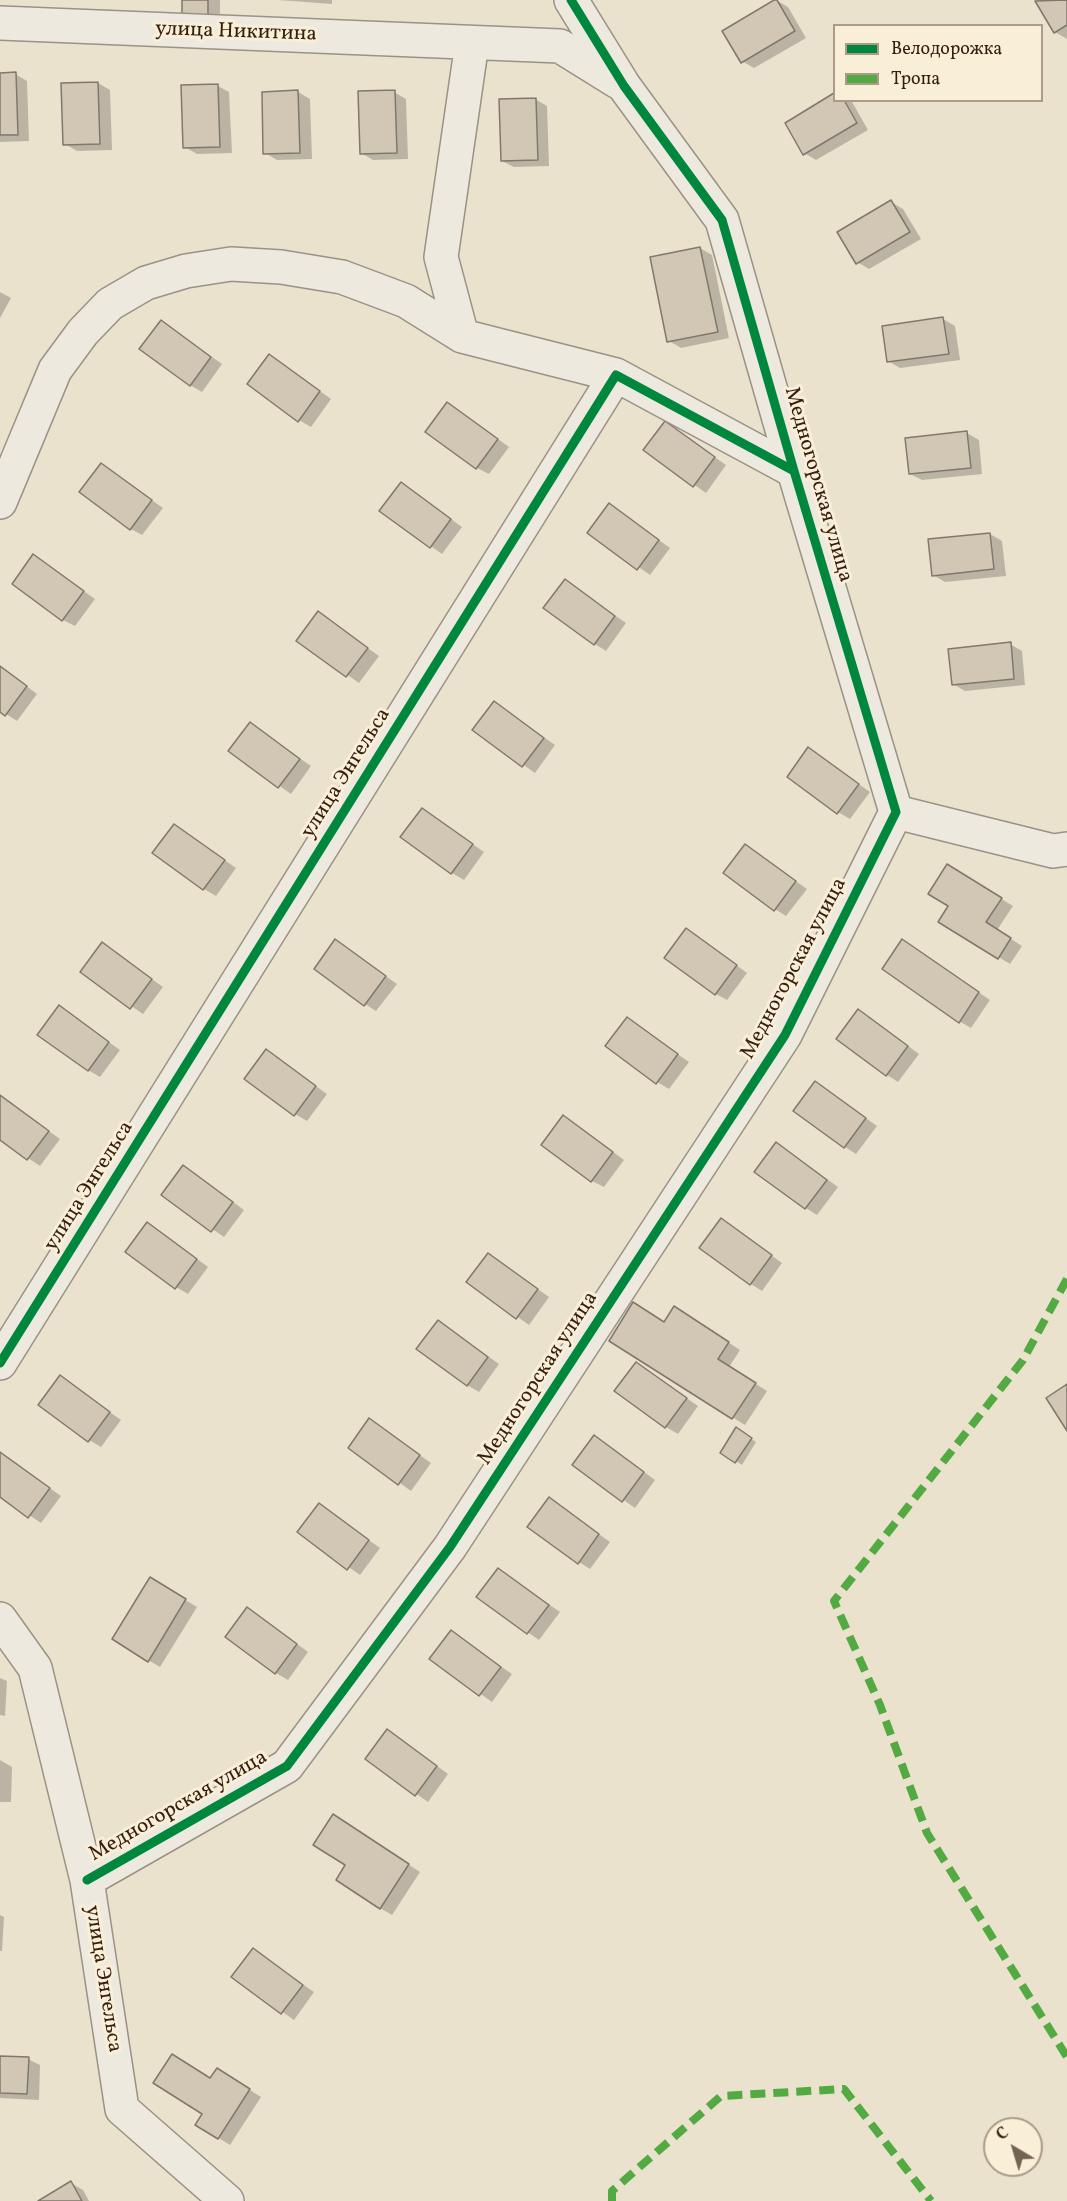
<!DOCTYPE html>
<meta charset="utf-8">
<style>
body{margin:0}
#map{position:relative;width:1067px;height:2201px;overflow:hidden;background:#eae2cd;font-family:Vollkorn,serif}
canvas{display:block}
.legend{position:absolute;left:833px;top:24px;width:210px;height:78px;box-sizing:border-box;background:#f9efd7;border:2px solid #ab9b88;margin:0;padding:8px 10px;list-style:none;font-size:18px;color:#351e11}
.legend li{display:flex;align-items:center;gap:12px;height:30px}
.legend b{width:30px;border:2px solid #ab9b88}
.north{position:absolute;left:983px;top:2117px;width:60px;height:60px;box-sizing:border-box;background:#f9efd7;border:2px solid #ab9b88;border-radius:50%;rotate:322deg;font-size:16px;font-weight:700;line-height:24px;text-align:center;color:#351e11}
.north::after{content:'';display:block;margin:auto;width:21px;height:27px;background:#746353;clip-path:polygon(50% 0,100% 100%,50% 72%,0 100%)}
</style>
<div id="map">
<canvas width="1067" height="2201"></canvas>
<ul class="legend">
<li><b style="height:8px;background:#00873e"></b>Велодорожка</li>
<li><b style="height:8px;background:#54aa42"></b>Тропа</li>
</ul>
<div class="north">С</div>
</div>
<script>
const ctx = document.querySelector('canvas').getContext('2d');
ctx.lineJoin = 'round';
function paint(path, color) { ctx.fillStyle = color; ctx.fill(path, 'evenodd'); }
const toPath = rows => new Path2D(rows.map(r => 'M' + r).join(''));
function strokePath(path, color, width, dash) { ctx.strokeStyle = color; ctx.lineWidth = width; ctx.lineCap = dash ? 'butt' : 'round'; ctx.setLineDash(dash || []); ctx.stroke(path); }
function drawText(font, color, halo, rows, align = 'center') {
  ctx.font = font + ' Vollkorn,serif'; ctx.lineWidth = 6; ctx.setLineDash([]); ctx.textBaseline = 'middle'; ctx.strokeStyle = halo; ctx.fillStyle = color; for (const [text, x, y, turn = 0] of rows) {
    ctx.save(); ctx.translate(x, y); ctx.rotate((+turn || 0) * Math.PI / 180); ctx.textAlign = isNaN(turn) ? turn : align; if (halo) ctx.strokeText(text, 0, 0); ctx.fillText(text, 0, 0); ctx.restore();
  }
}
const shadow = toPath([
 [184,0,220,0,220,23],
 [278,0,332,0,332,4],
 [776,0,788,7,806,38,754,68,742,61],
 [1040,0,1067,0,1067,39,1055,32,1037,2],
 [0,74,15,74,27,81,29,141,0,142],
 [98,83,110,90,112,150,77,151,65,144],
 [218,86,229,92,232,153,197,154,185,147],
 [298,92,310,99,312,159,277,160,265,153],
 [394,92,406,99,408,159,373,160,361,153],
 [834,95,834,100,851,100,868,130,816,160,804,153,787,123],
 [535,99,547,106,549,166,514,167,502,161],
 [891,202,903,209,921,239,869,269,857,262],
 [700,248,712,255,729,338,681,348,669,341],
 [0,292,11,298,0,318],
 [943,319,955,326,960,360,900,368,888,361],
 [162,322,222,364,202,392,190,385],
 [281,363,331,399,311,427,299,420],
 [459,411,509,447,489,474,477,468],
 [665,423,726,465,706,493,645,450],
 [967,433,979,440,982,474,922,480,910,474],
 [102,465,163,508,142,535,131,529],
 [401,483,462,527,442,554,381,511],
 [610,505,670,548,650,575,589,532],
 [990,534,1002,541,1006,576,945,582,933,575],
 [34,556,95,599,75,626,63,620],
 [565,581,626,623,606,651,595,644],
 [318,613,379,656,359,683,298,640],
 [1010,644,1022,651,1025,685,965,691,953,684],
 [0,666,37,694,17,721,0,710],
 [495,703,555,745,535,773,474,730],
 [250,724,311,766,291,794,230,751],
 [809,749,870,792,850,819,838,812],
 [423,810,484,852,464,880,452,873],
 [175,826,236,868,216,896,204,889],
 [745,846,807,889,786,916,775,909],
 [959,873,1013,906,997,930,1022,946,1010,964,940,921,950,906],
 [698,937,747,973,727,1000,716,994],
 [336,941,397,984,376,1011,365,1004],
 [903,941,990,1000,971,1028,959,1021],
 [102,944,163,987,143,1014,82,972],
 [59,1007,120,1050,100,1077,88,1070],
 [870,1018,919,1054,898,1082,887,1075],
 [627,1019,689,1062,669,1089,657,1082],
 [266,1051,327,1094,307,1121,295,1114],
 [816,1083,877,1126,856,1154,845,1147],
 [0,1096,60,1139,40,1166,0,1139],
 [575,1124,624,1160,604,1187,592,1181],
 [788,1151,838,1187,817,1215,806,1208],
 [195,1174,244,1210,224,1237,163,1195],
 [722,1220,782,1263,762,1291,751,1284],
 [159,1231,208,1267,188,1294,176,1287],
 [488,1254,549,1297,529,1325,468,1282],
 [686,1315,740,1350,729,1367,767,1391,745,1425,611,1341],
 [439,1322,499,1364,479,1392,467,1385],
 [637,1364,698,1406,678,1434,666,1427],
 [60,1377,121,1420,101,1447,89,1440],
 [370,1420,431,1463,411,1491,350,1447],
 [742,1433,756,1442,742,1465,722,1452],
 [606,1444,655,1480,635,1508,574,1465],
 [0,1453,61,1496,41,1523,0,1495],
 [550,1499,610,1542,590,1569,579,1562],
 [319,1505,380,1548,360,1575,299,1532],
 [499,1570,560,1612,539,1640,478,1597],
 [151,1579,197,1607,160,1667,148,1660],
 [259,1616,308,1652,288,1680,276,1673],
 [451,1632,512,1674,492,1702,431,1659],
 [0,1678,7,1681,5,1716,0,1715],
 [399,1738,448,1774,428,1802,367,1759],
 [0,1760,12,1767,11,1802,0,1802],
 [345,1823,420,1872,392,1915,380,1908,347,1865],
 [0,1915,4,1917,2,1951,0,1951],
 [253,1950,314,1992,294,2020,233,1977],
 [0,2058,28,2059,40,2065,39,2100,0,2098],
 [229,2077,261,2097,230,2145,198,2125,204,2114,211,2079],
 [71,2183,83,2190,89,2201,41,2201]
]);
const building = toPath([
 [182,0,208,0,208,17,182,17,182,0],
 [774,0,777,0,795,31,741,63,722,31,774,0],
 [1067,0,1067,25,1054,33,1035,1,1067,0],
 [16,72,18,135,0,135,0,73,16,72],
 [98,82,100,144,63,145,61,83,98,82],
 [218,84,220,147,183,148,181,85,218,84],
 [298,90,300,153,263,154,262,92,298,90],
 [395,90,397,153,360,154,358,91,395,90],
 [834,93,834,100,844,100,857,123,803,155,785,123,834,93],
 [536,98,538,160,501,161,499,99,536,98],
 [891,200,910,232,856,264,837,232,891,200],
 [700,247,718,332,667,342,650,257,700,247],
 [943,317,949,354,887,362,882,326,943,317],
 [161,320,211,357,190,386,139,349,161,320],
 [269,354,320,391,298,422,247,384,269,354],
 [447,402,498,439,476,469,425,432,447,402],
 [665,421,715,457,693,487,643,450,665,421],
 [967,431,971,468,909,474,905,438,967,431],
 [101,463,152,500,130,530,79,492,101,463],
 [401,482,451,519,430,548,379,511,401,482],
 [609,503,659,540,637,570,587,533,609,503],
 [990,533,994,569,932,576,928,539,990,533],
 [33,554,84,591,62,621,12,584,33,554],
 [565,579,615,616,594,645,543,608,565,579],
 [318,611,368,648,346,677,296,641,318,611],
 [1011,642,1014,679,952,685,948,649,1011,642],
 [0,666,27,686,5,716,0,712,0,666],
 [494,701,544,738,522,767,472,730,494,701],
 [250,722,300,759,278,788,228,751,250,722],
 [808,747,859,784,837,814,787,777,808,747],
 [422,808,473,844,451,874,400,837,422,808],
 [174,824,225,860,203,890,152,853,174,824],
 [745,844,796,881,774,911,723,873,745,844],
 [947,864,1002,898,986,922,1011,938,998,959,938,922,948,906,928,894,947,864],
 [686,928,737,965,715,995,664,958,686,928],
 [335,939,386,976,364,1006,314,969,335,939],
 [902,939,979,992,959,1023,882,969,902,939],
 [102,942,152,979,130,1009,80,972,102,942],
 [59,1005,109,1042,88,1071,37,1035,59,1005],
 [858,1009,908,1046,886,1076,836,1039,858,1009],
 [627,1017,678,1054,656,1084,605,1046,627,1017],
 [266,1049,316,1086,294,1116,244,1079,266,1049],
 [815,1081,866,1118,844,1148,793,1111,815,1081],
 [0,1095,49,1131,27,1160,0,1140,0,1095],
 [563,1115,613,1152,591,1182,541,1145,563,1115],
 [776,1142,827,1180,805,1209,754,1172,776,1142],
 [183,1165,233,1202,211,1232,161,1195,183,1165],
 [721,1218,772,1255,750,1285,699,1248,721,1218],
 [147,1222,197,1259,175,1289,125,1252,147,1222],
 [488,1253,538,1289,516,1319,466,1282,488,1253],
 [633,1302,664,1322,674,1306,729,1342,718,1359,756,1383,732,1419,609,1341,633,1302],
 [438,1320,488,1357,467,1386,416,1349,438,1320],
 [636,1362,687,1398,665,1428,614,1391,636,1362],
 [60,1375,110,1412,88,1442,38,1405,60,1375],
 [1067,1384,1067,1431,1046,1398,1067,1384],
 [369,1418,420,1455,398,1485,348,1448,369,1418],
 [736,1427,752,1438,735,1463,720,1453,736,1427],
 [594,1435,644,1472,622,1502,572,1465,594,1435],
 [0,1452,50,1488,28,1518,0,1497,0,1452],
 [549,1497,599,1534,578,1564,527,1527,549,1497],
 [319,1503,369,1540,347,1570,297,1532,319,1503],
 [498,1568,549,1605,527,1634,476,1597,498,1568],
 [150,1577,186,1599,148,1662,112,1639,150,1577],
 [247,1607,297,1644,275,1674,225,1637,247,1607],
 [451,1630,501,1667,479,1696,429,1659,451,1630],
 [387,1729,437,1766,415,1796,365,1759,387,1729],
 [333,1814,409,1864,380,1909,336,1880,345,1865,313,1845,333,1814],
 [253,1948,303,1985,281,2014,231,1977,253,1948],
 [172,2054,210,2078,217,2068,250,2089,218,2139,195,2125,202,2114,153,2083,172,2054],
 [0,2056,29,2057,27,2094,0,2093,0,2056],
 [71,2181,82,2201,38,2201,71,2181]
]);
const minor = toPath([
 [0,23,560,46,618,82],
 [462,336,441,257,472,43],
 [0,502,55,370,83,332,110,304,146,283,186,271,231,264,281,267,342,277,406,301,462,336,616,375],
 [896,812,1053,851,1067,849],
 [0,1363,616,375,794,471],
 [0,1619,35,1668,87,1880,122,2109,227,2201],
 [87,1880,287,1766,450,1547,785,1035,896,812,794,471,722,220,624,86,571,0]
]);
const quiet = toPath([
 [1067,1279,1023,1360,834,1601,880,1705,927,1833,1067,2057],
 [612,2201,612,2191,721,2096,844,2089,931,2201]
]);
const cycleway = toPath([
 [0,1363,616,375,794,471],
 [87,1880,287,1766,450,1547,785,1035,896,812,794,471,722,220,624,86,571,0]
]);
const streetNames = [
 ["улица Никитина",236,33,2],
 ["Медногорская улица",817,485,74],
 ["улица Энгельса",347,774,-58],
 ["Медногорская улица",795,969,-62],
 ["улица Энгельса",90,1187,-58],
 ["Медногорская улица",539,1379,-57],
 ["Медногорская улица",179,1807,-30],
 ["улица Энгельса",102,1979,81]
];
paint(shadow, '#0003');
paint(building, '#d2c6b5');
strokePath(building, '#80786c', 1.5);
strokePath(minor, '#9a9285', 36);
strokePath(minor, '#ede9df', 33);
strokePath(quiet, '#54aa42', 8, [15, 8]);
strokePath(cycleway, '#00873e', 9);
drawText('21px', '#351e11', '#f9efd7', streetNames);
</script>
